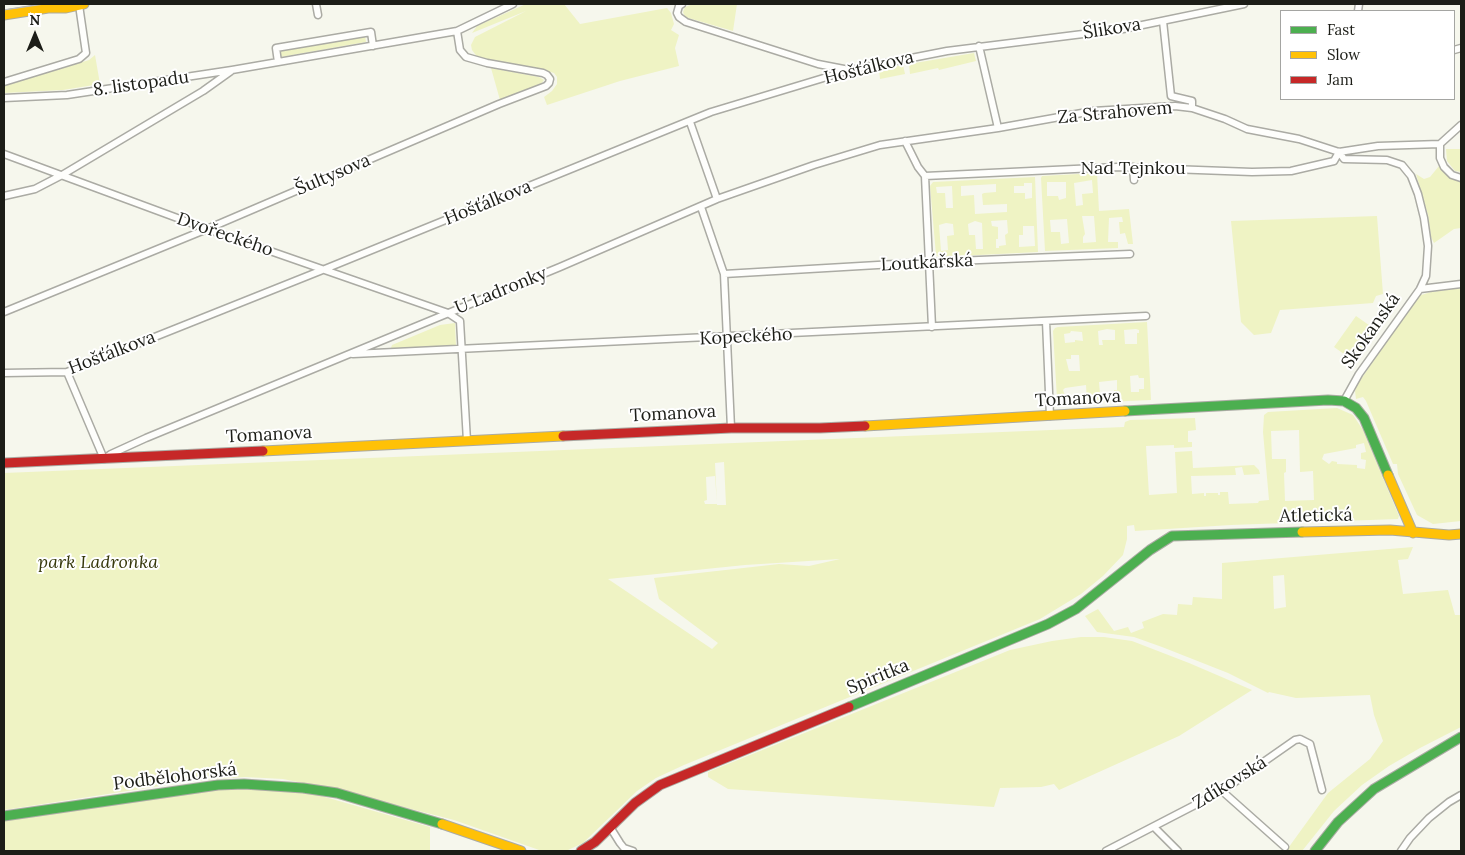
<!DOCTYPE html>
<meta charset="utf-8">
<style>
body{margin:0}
#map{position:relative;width:1465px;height:855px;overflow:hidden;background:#f6f7ed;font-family:Lora,serif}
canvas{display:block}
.frame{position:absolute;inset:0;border:5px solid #1c1d17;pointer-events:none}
.legend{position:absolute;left:1280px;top:10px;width:175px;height:90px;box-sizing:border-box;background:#fff;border:1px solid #a4a5a2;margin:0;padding:6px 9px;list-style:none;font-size:15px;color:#1c1d17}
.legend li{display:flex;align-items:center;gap:10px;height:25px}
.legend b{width:25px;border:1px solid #a4a5a2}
.north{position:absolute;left:10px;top:10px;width:50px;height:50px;-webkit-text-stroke:4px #fff;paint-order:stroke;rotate:0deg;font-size:14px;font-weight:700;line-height:20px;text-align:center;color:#1c1d17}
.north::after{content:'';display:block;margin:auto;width:18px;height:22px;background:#1c1d17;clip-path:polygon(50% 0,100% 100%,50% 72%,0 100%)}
</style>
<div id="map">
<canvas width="1465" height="855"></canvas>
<div class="frame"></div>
<ul class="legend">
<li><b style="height:6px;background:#4caf50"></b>Fast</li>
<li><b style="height:6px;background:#ffc107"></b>Slow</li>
<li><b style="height:6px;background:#c62828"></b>Jam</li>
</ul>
<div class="north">N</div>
</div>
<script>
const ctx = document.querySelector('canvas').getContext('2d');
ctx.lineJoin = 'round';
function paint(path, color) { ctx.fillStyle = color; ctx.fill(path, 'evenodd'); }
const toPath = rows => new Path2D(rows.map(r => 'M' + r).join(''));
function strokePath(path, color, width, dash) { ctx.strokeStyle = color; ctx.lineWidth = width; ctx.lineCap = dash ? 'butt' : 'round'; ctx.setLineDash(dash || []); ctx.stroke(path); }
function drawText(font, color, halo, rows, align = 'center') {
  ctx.font = font + ' Lora,serif'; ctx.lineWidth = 4; ctx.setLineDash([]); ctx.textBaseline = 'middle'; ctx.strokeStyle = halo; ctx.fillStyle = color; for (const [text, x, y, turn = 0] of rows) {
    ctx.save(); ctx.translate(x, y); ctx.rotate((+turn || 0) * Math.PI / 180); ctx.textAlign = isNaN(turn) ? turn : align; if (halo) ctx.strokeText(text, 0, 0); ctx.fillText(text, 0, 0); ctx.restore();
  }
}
const green = toPath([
 [526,4,564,4,580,24,667,8,671,13,674,24,671,30,679,35,675,48,679,66,620,81,547,105,544,97,552,91,557,84,557,77,554,73,541,69,478,58,472,50,471,45,475,37,526,11,472,33,477,26],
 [693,4,737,4,733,31,685,17,683,12,685,7],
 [365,36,366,42,281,57,280,51],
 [974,53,976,61,939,70,938,68,910,74,909,64],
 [95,55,100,84,63,90,4,93,4,86,89,60],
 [903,65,905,74,880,79,879,70],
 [491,68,539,77,544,80,540,85,500,100],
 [1446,149,1461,149,1461,172,1455,171,1447,161],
 [1439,166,1448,176,1461,181,1461,228,1454,229,1434,243,1431,237,1428,215,1416,174,1424,179,1430,177],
 [1097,173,1099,211,1129,209,1133,244,1128,244,1125,233,1120,234,1119,222,1123,222,1122,217,1109,218,1108,242,1118,242,1118,248,1045,251,1041,178,1042,176],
 [1092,180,1093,193,1082,194,1083,205,1076,206,1074,183],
 [1047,182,1066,182,1066,198,1059,200,1058,196,1047,196],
 [1082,216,1094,216,1096,242,1083,243,1083,237,1085,234],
 [1067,219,1069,243,1061,244,1060,232,1051,232,1050,220],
 [1035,177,1038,252,940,257,936,255,930,186,933,182],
 [1024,183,1032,183,1032,198,1025,199,1025,193,1014,193,1014,186,1024,186],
 [996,184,996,192,984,193,982,194,983,205,1007,204,1007,212,975,214,974,195,961,196,961,186],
 [952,186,953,208,946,208,945,193,937,193,936,187],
 [1007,220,1008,233,1005,235,1006,245,999,246,999,248,996,248,996,239,998,239,998,227,992,226,991,221],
 [975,221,982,223,983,249,976,249,975,235,969,235,968,224],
 [946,223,953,224,954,235,947,236,948,250,941,251,939,225],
 [1023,226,1034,226,1035,246,1019,247,1019,235,1023,235],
 [1377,216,1383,294,1376,296,1373,303,1280,310,1271,333,1254,335,1241,322,1231,221],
 [1461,288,1461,521,1433,524,1417,515,1398,474,1397,464,1393,464,1366,401,1363,397,1356,399,1355,391,1357,385,1418,296,1431,292],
 [1356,316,1376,330,1354,361,1334,347],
 [1147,322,1151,400,1061,404,1058,403,1057,399,1053,331,1055,328,1058,327],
 [1107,329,1115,330,1115,340,1102,340,1103,345,1099,345,1098,331],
 [1136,329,1139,330,1139,333,1137,333,1137,344,1125,344,1124,330],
 [1071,331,1082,332,1083,341,1075,340,1075,342,1065,343,1064,334,1070,333],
 [1071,355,1079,355,1080,371,1069,371,1066,359,1071,359],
 [1138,375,1139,378,1144,378,1144,389,1139,389,1139,392,1131,392,1130,376],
 [1117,380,1117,390,1114,390,1114,392,1100,394,1099,382],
 [1086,385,1087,402,1085,402,1085,399,1083,398,1066,398,1063,390,1065,388],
 [455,323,456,346,394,349,391,348,392,345,440,325],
 [1337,408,1353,415,1363,430,1399,516,1398,519,1231,525,1135,531,1134,525,1127,526,1127,539,1123,555,1103,576,1081,594,1040,619,684,765,656,778,637,791,583,843,566,851,542,851,454,820,341,791,283,779,245,777,192,781,4,810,4,473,1124,427,1125,422,1130,420,1195,418,1196,430,1188,431,1188,442,1192,442,1192,447,1174,448,1174,445,1146,446,1149,495,1177,493,1175,452,1192,451,1193,468,1254,465,1259,470,1260,474,1244,475,1242,467,1235,468,1236,475,1191,476,1192,494,1204,493,1204,496,1206,496,1206,493,1218,493,1218,495,1220,495,1220,492,1228,492,1229,504,1258,503,1259,501,1269,500,1263,432,1264,415,1268,412],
 [1299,430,1300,472,1313,471,1314,500,1285,501,1284,473,1286,472,1286,459,1272,459,1271,431],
 [1364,443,1366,452,1361,453,1361,459,1366,460,1365,469,1357,468,1357,465,1337,464,1337,462,1332,461,1329,464,1322,459,1324,454,1356,448,1356,445],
 [724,462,726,505,717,505,715,463],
 [715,476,717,504,705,504,704,501,707,500,706,477],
 [840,559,809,566,779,564,654,578,659,599,718,643,712,649,608,579,745,565],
 [1413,547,1408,559,1398,560,1403,594,1448,590,1455,615,1461,615,1461,727,1420,748,1389,766,1362,785,1334,811,1302,851,1286,851,1328,793,1370,759,1383,741,1374,715,1370,695,1296,698,1269,692,1268,693,1228,673,1162,647,1134,637,1097,632,1085,616,1098,609,1114,631,1128,627,1131,633,1144,628,1142,622,1163,614,1177,615,1178,604,1192,605,1193,597,1222,599,1222,563],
 [1284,575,1286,607,1274,609,1273,576],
 [1081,637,1104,637,1132,641,1189,663,1252,690,1179,736,1059,790,1054,784,1041,787,1000,788,994,807,728,789,708,777,708,772,1010,650,1052,641],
 [258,788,318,795,430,827,430,851,4,851,4,820,216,789]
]);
const street = toPath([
 [316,4,318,15],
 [682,4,679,6,677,13,679,17,686,22,818,64,849,70],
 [1358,11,1359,4],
 [1163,21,1171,96,1192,101,1192,108],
 [979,46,998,128],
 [1454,50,1461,48],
 [278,62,276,48,371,32,373,46],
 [4,82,79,59,86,53,79,5],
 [4,98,67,95,232,70,457,31,513,4],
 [690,122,717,199],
 [905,141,918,167,925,176],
 [1440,144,1440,158,1444,167,1452,175,1461,178],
 [1339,152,1344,159,1387,160,1402,165,1411,176,1418,194,1424,218,1428,246,1426,276,1420,289,1359,374,1344,401],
 [4,154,207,229,448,313,460,321,467,441],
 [1133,167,1134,180],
 [925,176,1117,167,1252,172,1291,171,1334,161,1339,152],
 [925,176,932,327],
 [4,196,35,189,62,175,203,91,231,71],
 [701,207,724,274,731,428],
 [724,274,929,262,1130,254],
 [1420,289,1461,284],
 [4,312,207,229,499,104,546,86,549,83,550,79,547,75,543,73,487,63,466,57,460,50,457,31],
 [1046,321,1050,416],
 [353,354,1146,316],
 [67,372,104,459,111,454,146,438,560,267,717,199,814,165,880,145,998,128,1093,111,1175,106,1192,108,1225,119,1247,129,1299,139,1339,152,1378,146,1440,144,1461,125],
 [4,373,67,372,325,269,711,112,850,70,947,51,1123,29,1244,4],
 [1222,791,1285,847],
 [610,827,620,843,624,848,633,851],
 [1154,827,1178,851],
 [1106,851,1222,791,1295,740,1300,739,1310,744,1322,790],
 [1401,851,1410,838,1429,818,1449,802,1461,795]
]);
const fast = toPath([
 [1125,411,1328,400,1344,401,1356,408,1364,418,1388,475],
 [849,707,1048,624,1076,609,1150,550,1172,536,1302,532],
 [4,816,218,785,244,784,303,788,337,793,442,824],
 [1315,851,1338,822,1374,789,1461,737]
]);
const slow = toPath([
 [4,15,48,8,66,8,84,4],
 [865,426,1125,411],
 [263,451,563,436],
 [1388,475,1413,533],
 [1302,532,1390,530,1449,535,1461,534],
 [442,824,521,851]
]);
const jam = toPath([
 [563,436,731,428,820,428,865,426],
 [4,463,263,451],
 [581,851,595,842,635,803,660,785,849,707]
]);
const tram = toPath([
 [4,10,45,4]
]);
const streetNames = [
 ["Šlikova",1112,29,-9],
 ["Hošťálkova",869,68,-14],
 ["8. listopadu",141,84,-8],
 ["Za Strahovem",1115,113,-5],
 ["Nad Tejnkou",1133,169],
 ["Šultysova",333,175,-23],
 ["Hošťálkova",488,203,-22],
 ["Dvořeckého",225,235,19],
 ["Loutkářská",927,263,-3],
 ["U Ladronky",501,291,-22],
 ["Skokanská",1371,331,-55],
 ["Kopeckého",746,337,-3],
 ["Hošťálkova",112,353,-21],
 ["Tomanova",1078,399,-3],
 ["Tomanova",673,414,-3],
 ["Tomanova",269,435,-3],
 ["Atletická",1316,516,-1],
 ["Spiritka",878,677,-22],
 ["Podbělohorská",175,777,-7],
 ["Zdíkovská",1230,783,-32]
];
const parkNames = [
 ["park Ladronka",98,563]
];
paint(green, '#eff3c4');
strokePath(street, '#ababa4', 9);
strokePath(fast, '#ababa4', 11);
strokePath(slow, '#ababa4', 11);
strokePath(jam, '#ababa4', 11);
strokePath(street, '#fefefc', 6);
strokePath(fast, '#4caf50', 9);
strokePath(slow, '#ffc107', 9);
strokePath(jam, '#c62828', 9);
strokePath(tram, '#c1c1be', 1);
drawText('18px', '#1c1d17', '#fff', streetNames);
drawText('italic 18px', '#36380b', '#fff', parkNames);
</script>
